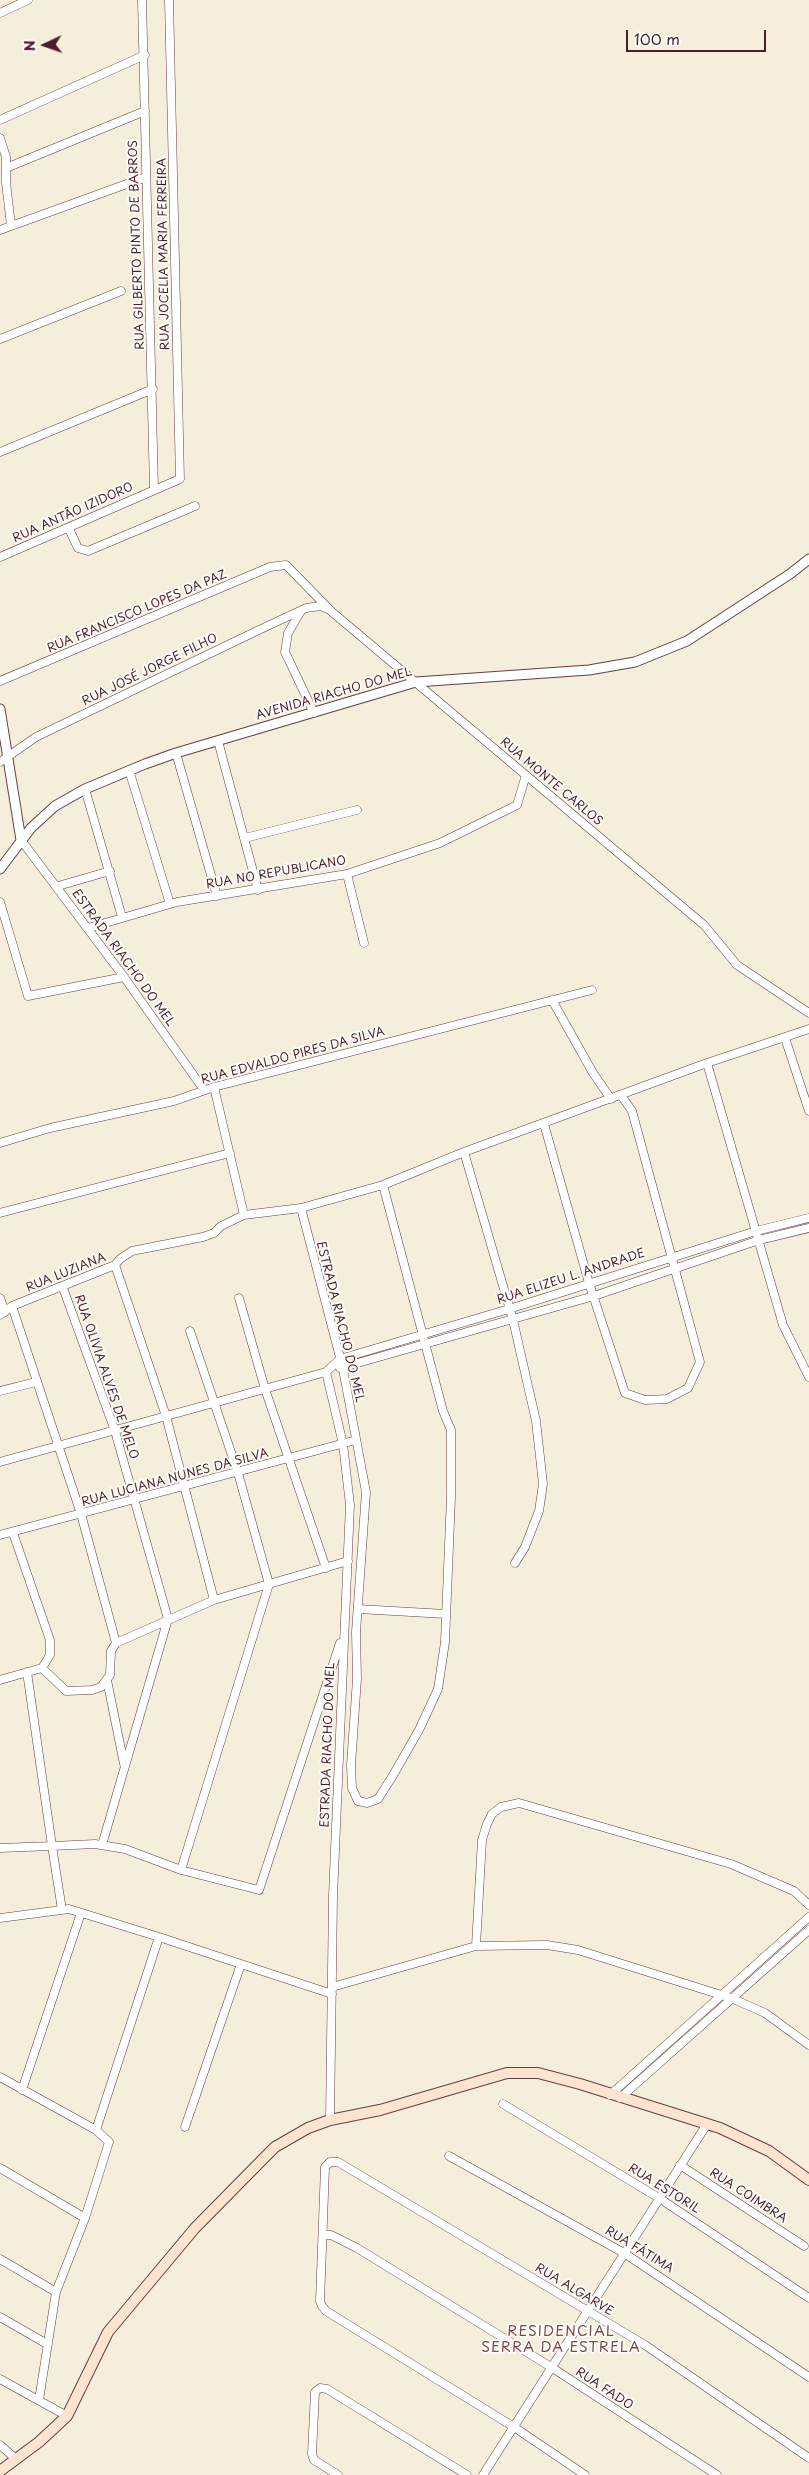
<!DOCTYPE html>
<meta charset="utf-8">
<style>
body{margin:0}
#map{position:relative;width:809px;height:2475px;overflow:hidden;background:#f4eeda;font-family:"Playpen Sans",sans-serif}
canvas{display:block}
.north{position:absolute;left:20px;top:20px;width:50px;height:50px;-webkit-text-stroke:4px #fdfcf7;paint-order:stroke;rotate:267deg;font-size:14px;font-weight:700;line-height:20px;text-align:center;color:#4a1f2b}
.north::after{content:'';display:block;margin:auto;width:18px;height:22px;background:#4a1f2b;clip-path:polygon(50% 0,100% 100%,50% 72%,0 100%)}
.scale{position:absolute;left:626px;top:30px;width:140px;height:22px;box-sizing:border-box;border:2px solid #4a1f2b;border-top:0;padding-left:6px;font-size:15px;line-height:18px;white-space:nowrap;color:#4a1f2b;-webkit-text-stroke:4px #fdfcf7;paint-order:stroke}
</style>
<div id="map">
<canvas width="809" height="2475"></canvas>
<div class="north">N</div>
<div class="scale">100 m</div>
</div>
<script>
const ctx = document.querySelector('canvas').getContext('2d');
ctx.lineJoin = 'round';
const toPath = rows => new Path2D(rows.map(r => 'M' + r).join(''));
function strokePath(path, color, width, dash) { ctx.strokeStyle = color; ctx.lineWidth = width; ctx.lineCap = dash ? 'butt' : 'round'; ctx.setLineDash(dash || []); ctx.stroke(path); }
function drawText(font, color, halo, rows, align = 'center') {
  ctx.font = font + ' "Playpen Sans",sans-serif'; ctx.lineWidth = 4; ctx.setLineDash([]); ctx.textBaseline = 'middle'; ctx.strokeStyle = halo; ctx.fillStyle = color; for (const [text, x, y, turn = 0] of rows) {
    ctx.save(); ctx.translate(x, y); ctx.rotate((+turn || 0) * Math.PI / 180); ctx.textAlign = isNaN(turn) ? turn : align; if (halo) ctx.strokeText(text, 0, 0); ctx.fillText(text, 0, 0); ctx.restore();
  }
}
const minor = toPath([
 [142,0,154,489],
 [0,13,28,0],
 [0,120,145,55],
 [0,138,6,157,6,182,11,226],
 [6,168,145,111],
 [0,230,146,177],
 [0,339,121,291],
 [0,452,153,389],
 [69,529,78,548,88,551,195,506],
 [0,557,180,479,169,0],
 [301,611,288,633,285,652,314,713],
 [0,681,270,567,286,565,332,612,704,925,737,965,809,1013],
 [218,741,258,890],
 [176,753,217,896],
 [0,762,36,737,261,629,306,608,321,606,328,609],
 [129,770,170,904],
 [85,789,122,917],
 [245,838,357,810],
 [21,840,124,977,204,1090],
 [347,874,364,943],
 [58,886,110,871],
 [0,902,28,996,124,977],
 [88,928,177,902,347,874,440,843,517,805,526,775],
 [552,1000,593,1073,611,1099],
 [785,1038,809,1111],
 [707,1063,783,1325,809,1377],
 [214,1087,244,1215],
 [544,1124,589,1283,625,1393,645,1400,667,1399,688,1388,700,1362,632,1111,621,1095],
 [0,1143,50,1128,174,1101,214,1087,592,990],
 [464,1152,513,1320,536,1421,543,1484,539,1511,525,1547,515,1563],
 [301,1208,343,1369,366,1492,356,1632,357,1679,351,1765,352,1788,358,1801,367,1803,378,1799,392,1777,419,1730,438,1689,445,1642,451,1497,451,1430,443,1411,383,1185],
 [0,1213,230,1153],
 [115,1265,166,1416,214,1600],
 [63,1288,115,1431,168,1619,102,1845],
 [0,1298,5,1312],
 [239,1298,265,1389,326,1568],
 [12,1306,81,1514,116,1643],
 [0,1315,12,1306,115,1265,120,1259,132,1251,203,1237,214,1233,221,1226,244,1215,301,1208,383,1185,464,1152,707,1063,809,1029],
 [340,1368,594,1296,759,1240,809,1228],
 [326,1372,343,1444,350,1505,333,1896,330,2120],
 [0,1391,36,1382],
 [0,1462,326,1372,340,1359,509,1309,756,1231,809,1218],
 [13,1533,50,1640,50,1655,42,1668],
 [0,1535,356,1440],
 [358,1609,446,1614],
 [27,1672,52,1846,95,1844,125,1849,181,1870,259,1890,340,1643],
 [0,1680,42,1668,66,1691,92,1690,101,1687,110,1675,111,1651,116,1643,214,1600,348,1561],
 [107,1680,124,1764],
 [0,1848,52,1846,62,1910],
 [181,1870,269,1584,238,1473,190,1331],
 [0,1918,69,1909,159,1937],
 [476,1946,482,1840,487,1824,492,1814,501,1807,519,1803,731,1864,794,1891,809,1905],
 [332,1987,476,1946,547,1945,578,1950,731,1998,765,2013,809,2045],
 [0,2077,96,2130,109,2142,85,2218],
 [22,2090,81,1913],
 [610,2095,809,1917],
 [620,2098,809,1930],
 [503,2104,659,2198,809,2298],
 [185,2127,241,1964],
 [96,2130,159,1937,332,1994],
 [449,2156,624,2253,809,2377],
 [680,2165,804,2246],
 [0,2168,85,2218,56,2292,39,2400],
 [323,2235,331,2235,357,2248,551,2367,717,2475],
 [0,2259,56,2292],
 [0,2317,47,2344],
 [0,2379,67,2416],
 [0,2445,16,2459],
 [338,2475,314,2460,312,2454,315,2392,320,2388,327,2389,467,2475],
 [483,2475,707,2124],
 [585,2475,514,2427,326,2311,322,2306,320,2301,325,2167,330,2162,338,2162,645,2345,809,2458]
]);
const tertiary = toPath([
 [0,709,21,840],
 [0,869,31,828,55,806,85,789,145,764,176,753,416,682,589,670,635,662,687,641,790,574,809,559]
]);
const secondary = toPath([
 [0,2471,39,2442,67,2416,108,2332,195,2228,265,2157,275,2147,308,2128,330,2120,380,2110,507,2073,538,2073,580,2084,720,2128,769,2151,809,2180]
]);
const streetNames = [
 ["RUA GILBERTO PINTO DE BARROS",137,245,-92],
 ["RUA JOCELIA MARIA FERREIRA",164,254,-91],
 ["RUA ANTÃO IZIDORO",73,513,-24],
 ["RUA FRANCISCO LOPES DA PAZ",137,612,-23],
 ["RUA JOSÉ JORGE FILHO",150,670,-26],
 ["AVENIDA RIACHO DO MEL",334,694,-16],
 ["RUA MONTE CARLOS",551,782,40],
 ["RUA NO REPUBLICANO",276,873,-10],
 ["ESTRADA RIACHO DO MEL",123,958,54],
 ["RUA EDVALDO PIRES DA SILVA",293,1056,-15],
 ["RUA LUZIANA",66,1273,-22],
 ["RUA ELIZEU L. ANDRADE",571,1277,-18],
 ["ESTRADA RIACHO DO MEL",340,1322,76],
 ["RUA OLIVIA ALVES DE MELO",106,1377,71],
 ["RUA LUCIANA NUNES DA SILVA",175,1478,-15],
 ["ESTRADA RIACHO DO MEL",328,1745,-88],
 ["RUA ESTORIL",664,2189,32],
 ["RUA COIMBRA",748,2196,33],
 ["RUA FÁTIMA",639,2250,31],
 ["RUA ALGARVE",574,2290,31],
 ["RUA FADO",604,2389,33]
];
const neighbourhoodNames = [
 ["RESIDENCIAL",561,2332],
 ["SERRA DA ESTRELA",561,2348]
];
strokePath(minor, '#643e45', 9);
strokePath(tertiary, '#643e45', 11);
strokePath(secondary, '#643e45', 12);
strokePath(minor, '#fff', 8);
strokePath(tertiary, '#fff', 9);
strokePath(secondary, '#fde4d1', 10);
drawText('12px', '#4a1f2b', '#fdfcf7', streetNames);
ctx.letterSpacing = '1px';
drawText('14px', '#7b484f', '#fdfcf7', neighbourhoodNames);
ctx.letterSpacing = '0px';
</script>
